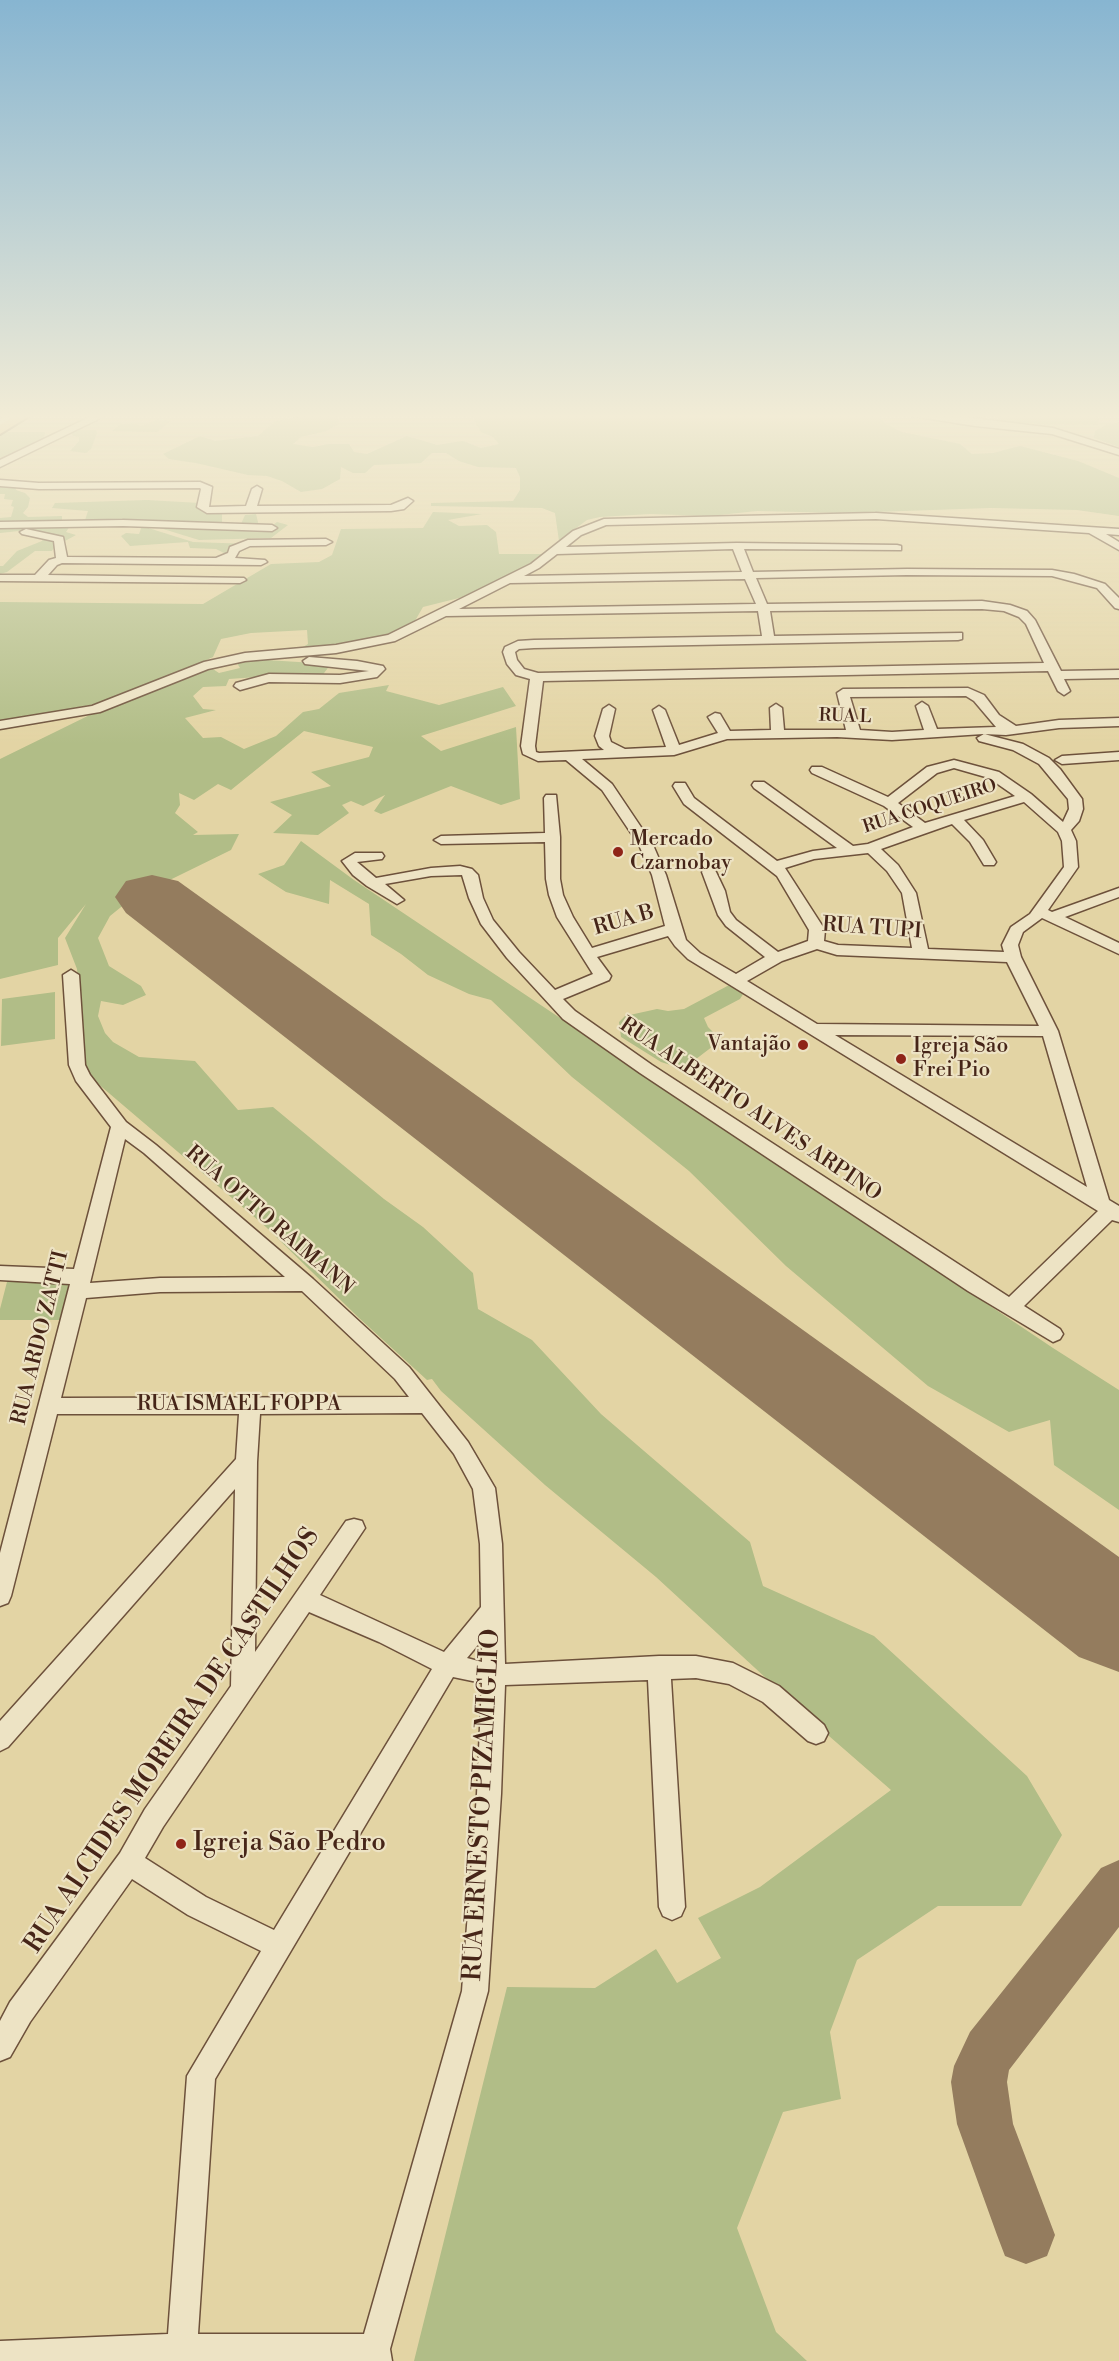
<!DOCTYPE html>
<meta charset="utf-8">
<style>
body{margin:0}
canvas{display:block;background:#e3d4a4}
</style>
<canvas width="1119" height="2361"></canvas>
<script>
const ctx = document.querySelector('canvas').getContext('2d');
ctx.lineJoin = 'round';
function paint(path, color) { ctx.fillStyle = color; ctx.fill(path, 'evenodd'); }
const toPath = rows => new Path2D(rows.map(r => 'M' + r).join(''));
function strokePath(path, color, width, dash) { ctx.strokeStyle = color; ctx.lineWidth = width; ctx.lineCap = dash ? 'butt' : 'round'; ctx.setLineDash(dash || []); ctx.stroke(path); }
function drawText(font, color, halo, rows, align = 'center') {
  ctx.font = font + ' "Libre Bodoni",serif'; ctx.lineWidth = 4.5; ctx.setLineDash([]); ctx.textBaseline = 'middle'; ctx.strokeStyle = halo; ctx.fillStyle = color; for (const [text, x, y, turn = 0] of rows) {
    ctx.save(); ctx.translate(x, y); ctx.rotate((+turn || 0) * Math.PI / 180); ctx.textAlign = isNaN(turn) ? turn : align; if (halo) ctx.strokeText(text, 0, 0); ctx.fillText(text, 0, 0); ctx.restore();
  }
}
const green = toPath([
 [478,413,874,413,886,424,902,432,960,444,972,454,993,453,1020,446,1078,461,1119,478,1119,516,1077,510,991,508,844,513,757,511,710,516,650,514,600,517,587,520,559,541,555,513,542,508,431,506,431,503,513,501,520,490,520,477,516,468,478,467,459,461,446,453,432,453,421,463,374,465,365,473,353,473,341,467,340,479,322,489,301,492,282,481,267,476,248,475,196,463,169,459,163,454,200,436,215,441,258,436,274,422,290,418,321,415,338,416,339,424,326,431,301,437,293,444,313,447,329,444,349,444,354,452,367,454,407,436,437,445,463,441,481,448,499,444,493,437,481,432,473,419],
 [1026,413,1089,413,1099,418,1098,425,1038,424,1006,422,994,417,1002,414,1023,416],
 [158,419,171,421,157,432,112,431,121,424,132,423,142,426],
 [1119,422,1119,447,1094,438,1095,431,1106,425],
 [79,430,96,430,97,433,91,449,86,453,70,451,79,441,79,437,73,436,71,432],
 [2,432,45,432,44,438,0,458,0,433],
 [0,484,15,486,16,490,25,493,30,498,28,507,23,513,28,517,62,516,62,523,0,523,0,518,11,517,14,507,11,506,13,500,4,499,5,494,0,494],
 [147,500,200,503,200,510,222,511,222,525,241,524,245,515,256,514,259,526,272,526,277,522,288,525,271,538,199,540,137,521,84,523,88,511,52,508,55,503],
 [433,512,482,514,448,520,459,526,487,525,496,532,499,554,543,554,530,565,471,595,423,607,412,626,374,638,334,647,298,650,308,644,307,630,251,633,221,639,213,657,151,685,91,705,0,721,0,602,203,604,271,564,319,562,332,555,341,529,423,528],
 [70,526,66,532,76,535,65,541,58,540,52,551,35,551,7,572,0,574,0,566,3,566,17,551,42,541,44,535,19,531,0,533,0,527],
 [142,526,193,542,252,544,236,555,228,555,216,549,190,548,188,542,130,546,121,536,126,533,139,534],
 [250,659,331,664,321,677,287,675,229,679,226,686,203,687,193,696,203,709,216,710,185,718,203,738,221,737,244,749,276,736,303,712,319,709,339,693,389,685,386,691,439,705,503,687,516,706,421,736,441,751,516,727,520,799,501,805,451,786,381,814,374,811,385,795,363,806,351,801,342,805,349,813,318,835,273,833,292,815,270,802,331,786,311,772,369,757,373,747,304,731,231,790,218,784,194,800,179,793,180,805,175,813,198,832,193,835,239,834,231,850,131,899,110,916,98,938,109,966,141,986,146,995,123,1005,101,1001,98,1016,105,1033,113,1042,139,1057,195,1061,238,1110,273,1107,384,1199,423,1227,473,1273,478,1309,532,1340,601,1414,750,1542,763,1586,874,1636,1027,1776,1062,1835,1021,1906,938,1906,857,1960,830,2032,841,2099,783,2112,737,2228,776,2332,807,2361,414,2361,507,1987,595,1988,656,1949,677,1983,721,1958,698,1918,760,1887,891,1790,829,1736,656,1577,545,1485,441,1391,432,1379,427,1380,359,1318,266,1227,83,1071,84,1045,77,969,65,938,86,904,58,938,58,965,0,979,0,759,104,708,210,667,219,673,240,668,237,663],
 [301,841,354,880,1053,1348,1119,1390,1119,1510,1054,1465,1050,1420,1009,1432,928,1386,786,1266,689,1171,572,1077,491,1000,469,994,428,975,401,954,371,935,369,904,330,880,329,904,286,892,258,874,284,865],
 [733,983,745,991,740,999,704,1018,708,1027,721,1040,683,1069,661,1062,621,1037,619,1022,625,1016,657,1009,668,1011,684,1009],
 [55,992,55,1039,1,1046,2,999],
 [8,1278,72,1281,60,1320,0,1320,0,1309]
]);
const taxiway = toPath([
 [1119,1860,1119,1927,1009,2070,1007,2082,1013,2124,1055,2235,1047,2256,1026,2264,1005,2256,997,2235,957,2124,951,2082,954,2066,970,2032,1101,1868,1119,1860]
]);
const runway = toPath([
 [152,875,178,881,1119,1557,1119,1672,1079,1657,126,913,115,897,126,881,152,875]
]);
const minor = toPath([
 [8,413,20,413,0,426,0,419,8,413],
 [98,413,111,413,0,467,0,460,98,413],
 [907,413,932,413,1053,428,1119,449,1119,455,1052,434,975,426,912,416,907,413],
 [0,480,39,483,200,482,212,487,209,507,246,506,252,489,257,486,262,489,257,506,391,505,408,498,413,501,404,509,391,511,207,513,197,507,201,489,200,488,39,489,0,486,0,480],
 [876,513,1119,529,1119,535,1106,534,1119,542,1119,550,1089,533,876,519,606,525,581,535,566,547,737,543,897,545,901,546,901,550,744,549,753,572,907,569,1052,570,1074,574,1105,584,1119,598,1119,609,1115,608,1097,588,1052,576,907,575,756,578,767,604,982,601,1010,605,1027,611,1035,620,1061,671,1119,670,1119,678,1064,679,1070,691,1064,695,1058,691,1048,671,543,681,535,746,536,752,539,753,604,750,599,746,595,736,603,709,609,705,615,709,609,736,611,742,625,749,666,747,653,710,659,706,665,710,679,745,718,733,708,717,715,713,720,714,730,731,771,730,770,708,776,704,782,708,784,730,846,730,837,693,843,689,968,688,984,695,999,715,1016,726,1059,720,1119,718,1119,726,1059,728,1006,735,983,734,892,740,837,737,727,739,674,755,582,759,612,784,653,845,666,875,686,940,700,953,736,974,765,957,726,926,718,915,702,872,704,869,714,869,716,872,725,891,730,912,736,920,778,952,808,941,809,930,777,876,684,804,673,786,675,783,685,783,694,798,777,861,813,851,837,848,754,788,752,785,754,782,764,782,853,846,868,844,913,827,884,806,812,773,810,770,812,767,822,767,888,797,927,767,954,760,999,772,1031,794,1063,822,1069,809,1068,799,1039,764,1013,750,979,741,977,738,984,734,1023,744,1049,758,1060,769,1082,799,1083,809,1079,821,1071,830,1076,841,1078,867,1048,910,1052,912,1119,888,1119,897,1065,917,1119,943,1119,954,1042,918,1023,932,1018,945,1021,957,1058,1031,1109,1200,1119,1206,1119,1222,1112,1220,1024,1306,1060,1329,1063,1334,1060,1339,1053,1342,968,1291,640,1073,563,1019,507,958,481,924,469,898,462,875,431,876,385,884,404,900,397,904,367,886,353,875,342,861,355,853,382,853,384,856,382,859,357,862,376,878,431,868,460,866,472,869,478,875,483,898,493,920,519,952,555,990,593,974,557,917,549,895,546,879,545,842,441,844,434,840,441,836,545,833,544,798,546,795,556,795,560,837,560,879,563,895,573,917,592,948,665,926,652,875,639,845,602,790,566,760,538,761,523,754,521,746,530,679,516,675,507,664,503,652,505,647,518,641,534,640,762,636,758,611,446,616,395,641,336,653,245,661,208,669,100,712,0,729,0,721,92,706,204,662,245,653,336,645,388,635,531,564,573,531,604,519,876,513],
 [733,549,742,572,524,576,539,568,557,554,733,549],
 [745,579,756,604,459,609,510,583,745,579],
 [982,609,1004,611,1019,617,1026,624,1044,663,538,673,524,669,517,660,515,652,519,649,534,648,958,640,962,639,962,633,774,636,770,611,982,609],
 [966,696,974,701,996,727,937,729,928,706,922,702,916,706,924,730,892,732,860,730,850,697,966,696],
 [954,768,989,778,1015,796,925,823,898,803,937,773,954,768],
 [1024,802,1058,832,1062,841,1064,867,1030,914,1011,927,1002,945,1004,952,928,949,916,893,898,865,881,849,952,824,970,842,984,865,994,865,996,862,983,840,964,820,1024,802],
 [868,853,887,871,902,893,912,948,838,945,824,941,825,930,785,868,814,859,868,853],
 [668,936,675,946,688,959,1098,1211,1009,1297,652,1065,575,1011,563,999,609,980,611,976,597,957,668,936],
 [817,949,837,955,1007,962,1039,1026,817,1024,747,981,782,961,817,949],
 [835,1035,1043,1036,1087,1187,835,1035],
 [123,520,272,525,277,528,272,531,123,526,0,528,0,522,123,520],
 [26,529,63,537,67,557,216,558,228,553,230,547,248,540,326,539,332,542,326,545,250,546,239,551,235,558,265,560,267,562,261,565,62,563,57,565,48,575,244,578,246,580,240,583,0,581,0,575,35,575,49,560,56,558,54,541,22,534,20,532,26,529],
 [309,657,357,661,383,666,385,669,377,677,340,683,269,682,240,690,234,686,236,683,269,674,340,675,369,671,305,664,303,661,309,657],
 [1119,752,1119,760,1062,764,1055,760,1062,756,1119,752],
 [71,970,79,975,85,1065,90,1075,126,1122,156,1145,313,1279,409,1367,468,1442,495,1488,502,1544,505,1664,659,1656,696,1656,733,1663,779,1686,824,1725,828,1733,824,1741,816,1744,808,1741,763,1702,729,1684,696,1678,671,1679,685,1907,681,1916,672,1920,663,1916,659,1907,648,1680,505,1685,501,1794,488,1991,390,2349,392,2361,0,2361,0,2341,168,2334,187,2076,261,1951,188,1915,132,1879,30,2022,10,2057,0,2061,0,2021,10,2002,120,1853,145,1809,231,1686,235,1489,8,1747,0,1751,0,1721,236,1459,239,1414,57,1414,11,1596,8,1603,0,1606,0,1553,70,1284,0,1280,0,1266,74,1269,111,1127,76,1081,69,1065,63,975,71,970],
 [125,1139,144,1153,285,1277,160,1278,90,1283,125,1139],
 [302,1291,395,1379,409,1397,61,1398,86,1298,160,1292,302,1291],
 [422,1413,454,1454,473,1489,480,1544,481,1607,444,1652,320,1595,365,1528,362,1521,354,1519,346,1521,255,1652,257,1462,260,1414,422,1413],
 [309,1612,379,1642,432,1669,274,1930,206,1897,145,1858,163,1827,309,1612],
 [482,1640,482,1662,467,1658,482,1640],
 [453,1677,482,1683,477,1794,462,1991,364,2334,198,2334,215,2079,453,1677]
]);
const major = toPath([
 [19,413,34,413,0,434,0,425,19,413]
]);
const markers = [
 [618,852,6,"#8f2418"],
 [803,1045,6,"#8f2418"],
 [901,1059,6,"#8f2418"],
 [181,1844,6,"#8f2418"]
];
const farStreetnames = [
 ["RUA L",845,717,2],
 ["RUA COQUEIRO",930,807,-18]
];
const poiNames = [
 ["Mercado",630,840],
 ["Czarnobay",630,864],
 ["Vantajão",791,1045,"right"],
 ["Igreja São",913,1047],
 ["Frei Pio",913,1071]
];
const streetNames = [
 ["RUA B",624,921,-16],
 ["RUA TUPI",872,929,4],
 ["RUA ALBERTO ALVES ARPINO",750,1110,34],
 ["RUA OTTO RAIMANN",269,1221,41],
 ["RUA ARDO ZATTI",41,1338,-76],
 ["RUA ISMAEL FOPPA",239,1405]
];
const nearStreetnames = [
 ["RUA ALCIDES MOREIRA DE CASTILHOS",173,1741,-56],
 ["RUA ERNESTO PIZAMIGLIO",483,1805,-87]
];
const nearPoinames = [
 ["Igreja São Pedro",193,1844]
];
paint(green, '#b1bd87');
paint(taxiway, '#947c5e');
paint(runway, '#947c5e');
strokePath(minor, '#6d513b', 3);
strokePath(major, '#462518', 4);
paint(minor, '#ede3c4');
paint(major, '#e2ba72');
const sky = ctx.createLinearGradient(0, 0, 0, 744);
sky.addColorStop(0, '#87b5d1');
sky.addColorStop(0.56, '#f2ecd6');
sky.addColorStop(1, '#f2ecd600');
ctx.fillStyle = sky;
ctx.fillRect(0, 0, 1119, 744);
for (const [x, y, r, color] of markers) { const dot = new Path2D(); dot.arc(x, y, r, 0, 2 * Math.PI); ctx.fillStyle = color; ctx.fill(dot); strokePath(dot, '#ede3c4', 2); }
drawText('18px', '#462518', '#ede3c4', farStreetnames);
drawText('21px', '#462518', '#ede3c4', poiNames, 'left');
drawText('21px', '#462518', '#ede3c4', streetNames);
drawText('26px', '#462518', '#ede3c4', nearStreetnames);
drawText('26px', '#462518', '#ede3c4', nearPoinames, 'left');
</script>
